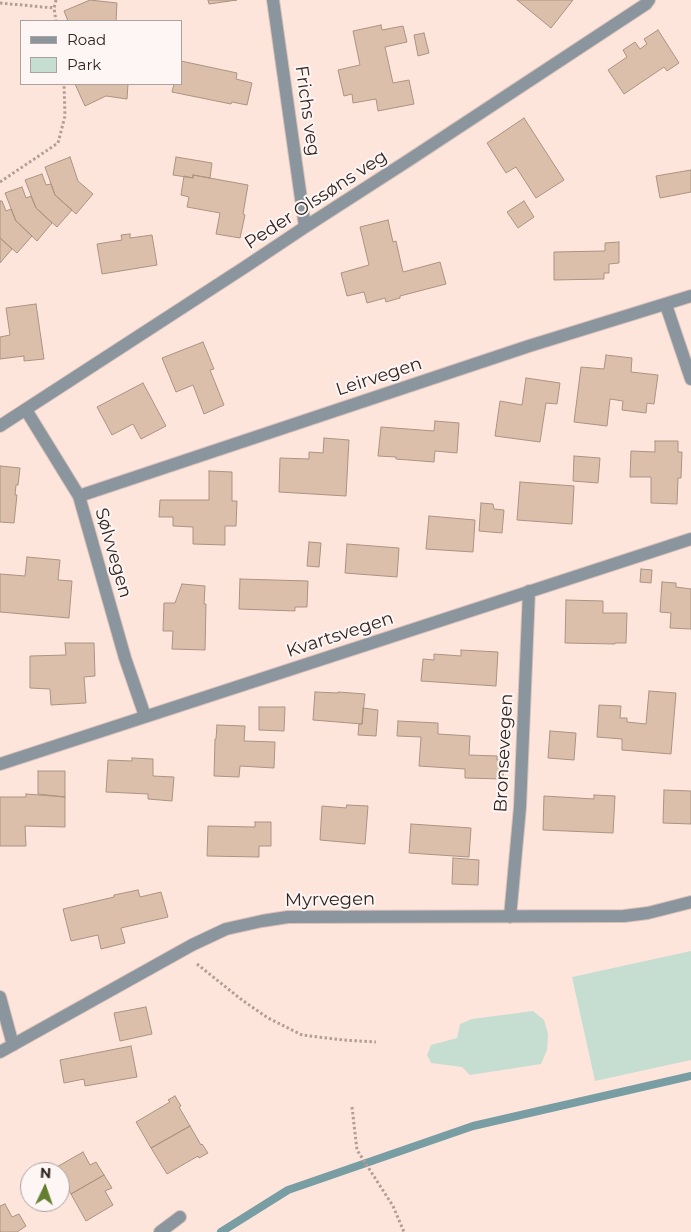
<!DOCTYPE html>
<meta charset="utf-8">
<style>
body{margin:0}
#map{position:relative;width:691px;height:1232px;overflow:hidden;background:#fee5dc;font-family:Montserrat,sans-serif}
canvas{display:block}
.legend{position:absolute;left:20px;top:20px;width:162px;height:65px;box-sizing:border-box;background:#fdf6f4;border:1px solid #aba2a0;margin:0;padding:6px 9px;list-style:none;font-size:15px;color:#312521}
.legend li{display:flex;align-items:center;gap:10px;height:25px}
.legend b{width:25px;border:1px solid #aba2a0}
.north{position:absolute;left:20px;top:1162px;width:50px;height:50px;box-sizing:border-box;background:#fdf6f4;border:1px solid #aba2a0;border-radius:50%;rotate:3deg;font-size:14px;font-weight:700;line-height:20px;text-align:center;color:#312521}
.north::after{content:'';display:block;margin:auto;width:18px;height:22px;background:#647e31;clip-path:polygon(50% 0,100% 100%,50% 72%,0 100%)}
</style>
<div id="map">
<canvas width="691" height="1232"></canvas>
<ul class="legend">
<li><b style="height:6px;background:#8a959e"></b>Road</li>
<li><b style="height:14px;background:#c5ded1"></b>Park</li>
</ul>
<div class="north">N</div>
</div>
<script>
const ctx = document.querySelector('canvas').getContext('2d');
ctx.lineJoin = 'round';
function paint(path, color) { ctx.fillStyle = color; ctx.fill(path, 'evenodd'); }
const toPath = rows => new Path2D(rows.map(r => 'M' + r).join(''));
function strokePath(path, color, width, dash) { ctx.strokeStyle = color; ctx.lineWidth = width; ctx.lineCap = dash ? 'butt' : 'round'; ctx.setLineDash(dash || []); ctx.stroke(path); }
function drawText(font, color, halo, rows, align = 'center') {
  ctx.font = font + ' Montserrat,sans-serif'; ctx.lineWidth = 4; ctx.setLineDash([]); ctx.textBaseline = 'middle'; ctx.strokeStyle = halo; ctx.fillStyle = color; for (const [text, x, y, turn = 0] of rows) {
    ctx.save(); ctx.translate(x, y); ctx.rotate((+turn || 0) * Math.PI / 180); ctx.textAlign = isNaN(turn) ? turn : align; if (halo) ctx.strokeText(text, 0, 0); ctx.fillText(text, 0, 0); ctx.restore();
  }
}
const green = toPath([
 [691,951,691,1060,595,1081,572,977],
 [533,1011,544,1020,548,1034,547,1050,541,1064,470,1075,462,1067,431,1063,427,1055,431,1045,457,1038,460,1024,472,1019]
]);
const stream = toPath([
 [221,1232,288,1190,473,1126,691,1076]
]);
const building = toPath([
 [90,0,117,3,116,21,68,21,64,11,90,0],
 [208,0,237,0,209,4,208,0],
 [517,0,573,0,551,28,517,0],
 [381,25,382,30,403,26,407,42,385,47,393,83,409,80,414,104,378,111,376,99,353,103,352,94,344,96,338,70,360,65,353,31,381,25],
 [658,30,679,63,667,71,664,67,624,94,608,70,627,57,623,50,635,42,640,49,647,44,644,39,658,30],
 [424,33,429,53,418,56,414,35,424,33],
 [181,61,237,73,236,79,252,83,247,105,232,102,231,104,172,92,174,84,181,84,181,61],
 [75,84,128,84,127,99,106,96,85,106,75,84],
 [524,118,564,180,536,198,516,167,506,173,487,143,524,118],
 [70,157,78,181,93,194,76,214,55,195,45,167,70,157],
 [176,157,212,163,210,178,193,175,193,178,173,175,176,157],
 [691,170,691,192,660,198,656,176,691,170],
 [42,174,46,185,51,184,55,195,72,210,57,227,36,208,25,180,42,174],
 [193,175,248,185,243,214,245,215,240,238,216,234,220,213,187,207,189,197,181,195,184,176,193,178,193,175],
 [22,187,26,198,31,196,36,208,52,223,37,241,16,221,5,193,22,187],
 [0,201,2,201,6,211,11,209,16,221,32,236,17,253,0,238,0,201],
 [524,201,534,217,518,228,507,212,524,201],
 [388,220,393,242,396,241,403,272,440,262,446,284,400,296,400,298,386,302,385,298,367,303,364,292,347,296,341,273,369,265,360,227,388,220],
 [130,234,130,238,152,235,157,265,102,274,97,244,122,240,121,235,130,234],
 [0,238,12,249,0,263,0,238],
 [619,242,619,263,609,264,609,273,604,273,604,279,554,280,554,252,605,251,605,243,619,242],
 [36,304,44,359,24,361,24,356,0,359,0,337,10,335,6,308,36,304],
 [203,342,214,369,210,370,224,405,204,414,193,385,176,392,162,358,203,342],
 [606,355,632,358,631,372,658,375,654,404,647,403,646,413,622,410,623,401,610,399,607,426,574,422,581,367,604,369,606,355],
 [526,378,560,383,557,404,546,403,540,442,495,436,500,401,522,405,526,378],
 [143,383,166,426,141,439,133,424,112,435,97,407,143,383],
 [435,421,459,423,457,453,435,451,434,462,396,459,396,457,378,456,381,427,434,431,435,421],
 [324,438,349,440,346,496,279,492,280,458,309,459,309,452,323,453,324,438],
 [655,441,678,441,678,452,682,452,681,478,678,478,677,504,651,503,651,477,630,477,631,451,655,452,655,441],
 [574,456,600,458,598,483,573,481,574,456],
 [0,466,20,468,18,485,16,485,15,495,17,495,14,523,0,522,0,466],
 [209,471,232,472,232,501,237,501,236,526,225,526,225,545,193,544,193,527,173,526,173,517,159,517,160,500,209,500,209,471],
 [520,482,574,486,572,524,517,520,520,482],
 [481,503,493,504,494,509,504,510,502,533,479,531,481,503],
 [429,516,475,520,473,552,426,549,429,516],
 [309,542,321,543,319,567,307,566,309,542],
 [347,544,399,548,397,577,345,573,347,544],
 [27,557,60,560,58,580,72,581,69,618,0,612,0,574,25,576,27,557],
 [641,569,652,570,651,583,640,582,641,569],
 [240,579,308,581,307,607,295,607,295,611,239,609,240,579],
 [662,582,676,583,676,587,691,589,691,629,670,628,671,613,660,612,662,582],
 [182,584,205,586,204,604,206,604,205,650,172,649,173,631,163,631,164,603,175,603,182,584],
 [566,600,603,601,603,613,627,613,626,643,615,643,615,644,565,643,566,600],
 [65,643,94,643,95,676,84,677,86,703,51,705,50,689,30,688,30,656,66,655,65,643],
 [461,650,498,652,496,686,421,681,423,659,434,660,434,654,461,656,461,650],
 [649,691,676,693,671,754,622,750,622,739,597,737,599,705,621,706,620,718,627,718,627,722,646,724,649,691],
 [315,692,338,693,338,692,365,694,362,724,313,720,315,692],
 [259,707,285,707,284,731,259,730,259,707],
 [363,708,378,710,376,736,358,735,359,724,362,724,363,708],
 [398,721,438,723,438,734,470,736,469,755,497,756,497,760,504,760,503,779,465,778,465,769,419,766,421,737,397,736,398,721],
 [217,725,245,726,244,741,275,742,274,768,240,766,239,777,214,776,215,739,216,739,217,725],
 [550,731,576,733,574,760,548,758,550,731],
 [132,758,153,759,153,776,174,777,172,801,148,799,148,794,106,792,108,760,132,761,132,758],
 [38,771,65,771,65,797,38,794,38,771],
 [664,790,691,791,691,824,663,823,664,790],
 [26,794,65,797,65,827,25,826,26,846,0,846,0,797,26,797,26,794],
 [594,795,615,796,613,833,543,830,544,796,594,799,594,795],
 [347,805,368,806,365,844,320,840,322,806,346,808,347,805],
 [255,822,271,822,271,846,259,846,259,857,207,856,208,826,255,827,255,822],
 [411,824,471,828,469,857,409,853,411,824],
 [453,858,479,860,478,885,452,884,453,858],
 [138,890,140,897,161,892,168,917,121,928,125,943,101,949,98,935,71,941,63,909,114,897,114,895,138,890],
 [146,1007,152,1034,120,1041,114,1013,146,1007],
 [131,1046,137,1077,85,1086,84,1079,64,1083,60,1060,131,1046],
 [175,1096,181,1106,179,1107,190,1126,151,1148,136,1122,170,1102,168,1100,175,1096],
 [190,1126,201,1145,202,1144,208,1153,199,1158,198,1156,167,1174,151,1148,190,1126],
 [83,1152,90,1165,96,1162,104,1175,71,1194,60,1176,60,1172,58,1172,55,1168,83,1152],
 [104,1175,112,1188,105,1191,113,1205,86,1221,71,1194,104,1175],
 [5,1204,12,1217,19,1214,26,1226,17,1232,0,1232,0,1206,5,1204]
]);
const path = toPath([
 [56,0,54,8,56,21],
 [0,3,54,8],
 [0,182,58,143,65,116,64,84],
 [197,964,242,1000,268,1018,302,1035,343,1040,376,1042],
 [352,1107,357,1150,393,1206,404,1232]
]);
const minor = toPath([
 [273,0,305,227],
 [666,305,691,379],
 [26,410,79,496,125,658,145,716],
 [0,426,245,267,305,227,409,160,646,4,649,0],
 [79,496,529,346,691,296],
 [0,764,691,539],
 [510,917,520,807,529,591],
 [0,997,13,1045],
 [0,1052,192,945,226,929,262,921,288,917,624,916,648,913,691,902],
 [160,1232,180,1217]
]);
const streetNames = [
 ["Frichs veg",307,111,82],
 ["Peder Olssøns veg",316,200,-33],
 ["Leirvegen",379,377,-18],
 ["Sølvvegen",113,553,74],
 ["Kvartsvegen",340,635,-18],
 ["Bronsevegen",504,753,-87],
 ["Myrvegen",330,900,-1]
];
paint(green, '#c5ded1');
strokePath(stream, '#789ea4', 8);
paint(building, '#dbbfab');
strokePath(building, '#ab9381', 1);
strokePath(minor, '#d9c2ba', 14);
strokePath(path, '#b29e97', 3, [2.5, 2.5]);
strokePath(minor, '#8a959e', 12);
drawText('18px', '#312521', '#fdf6f4', streetNames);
</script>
